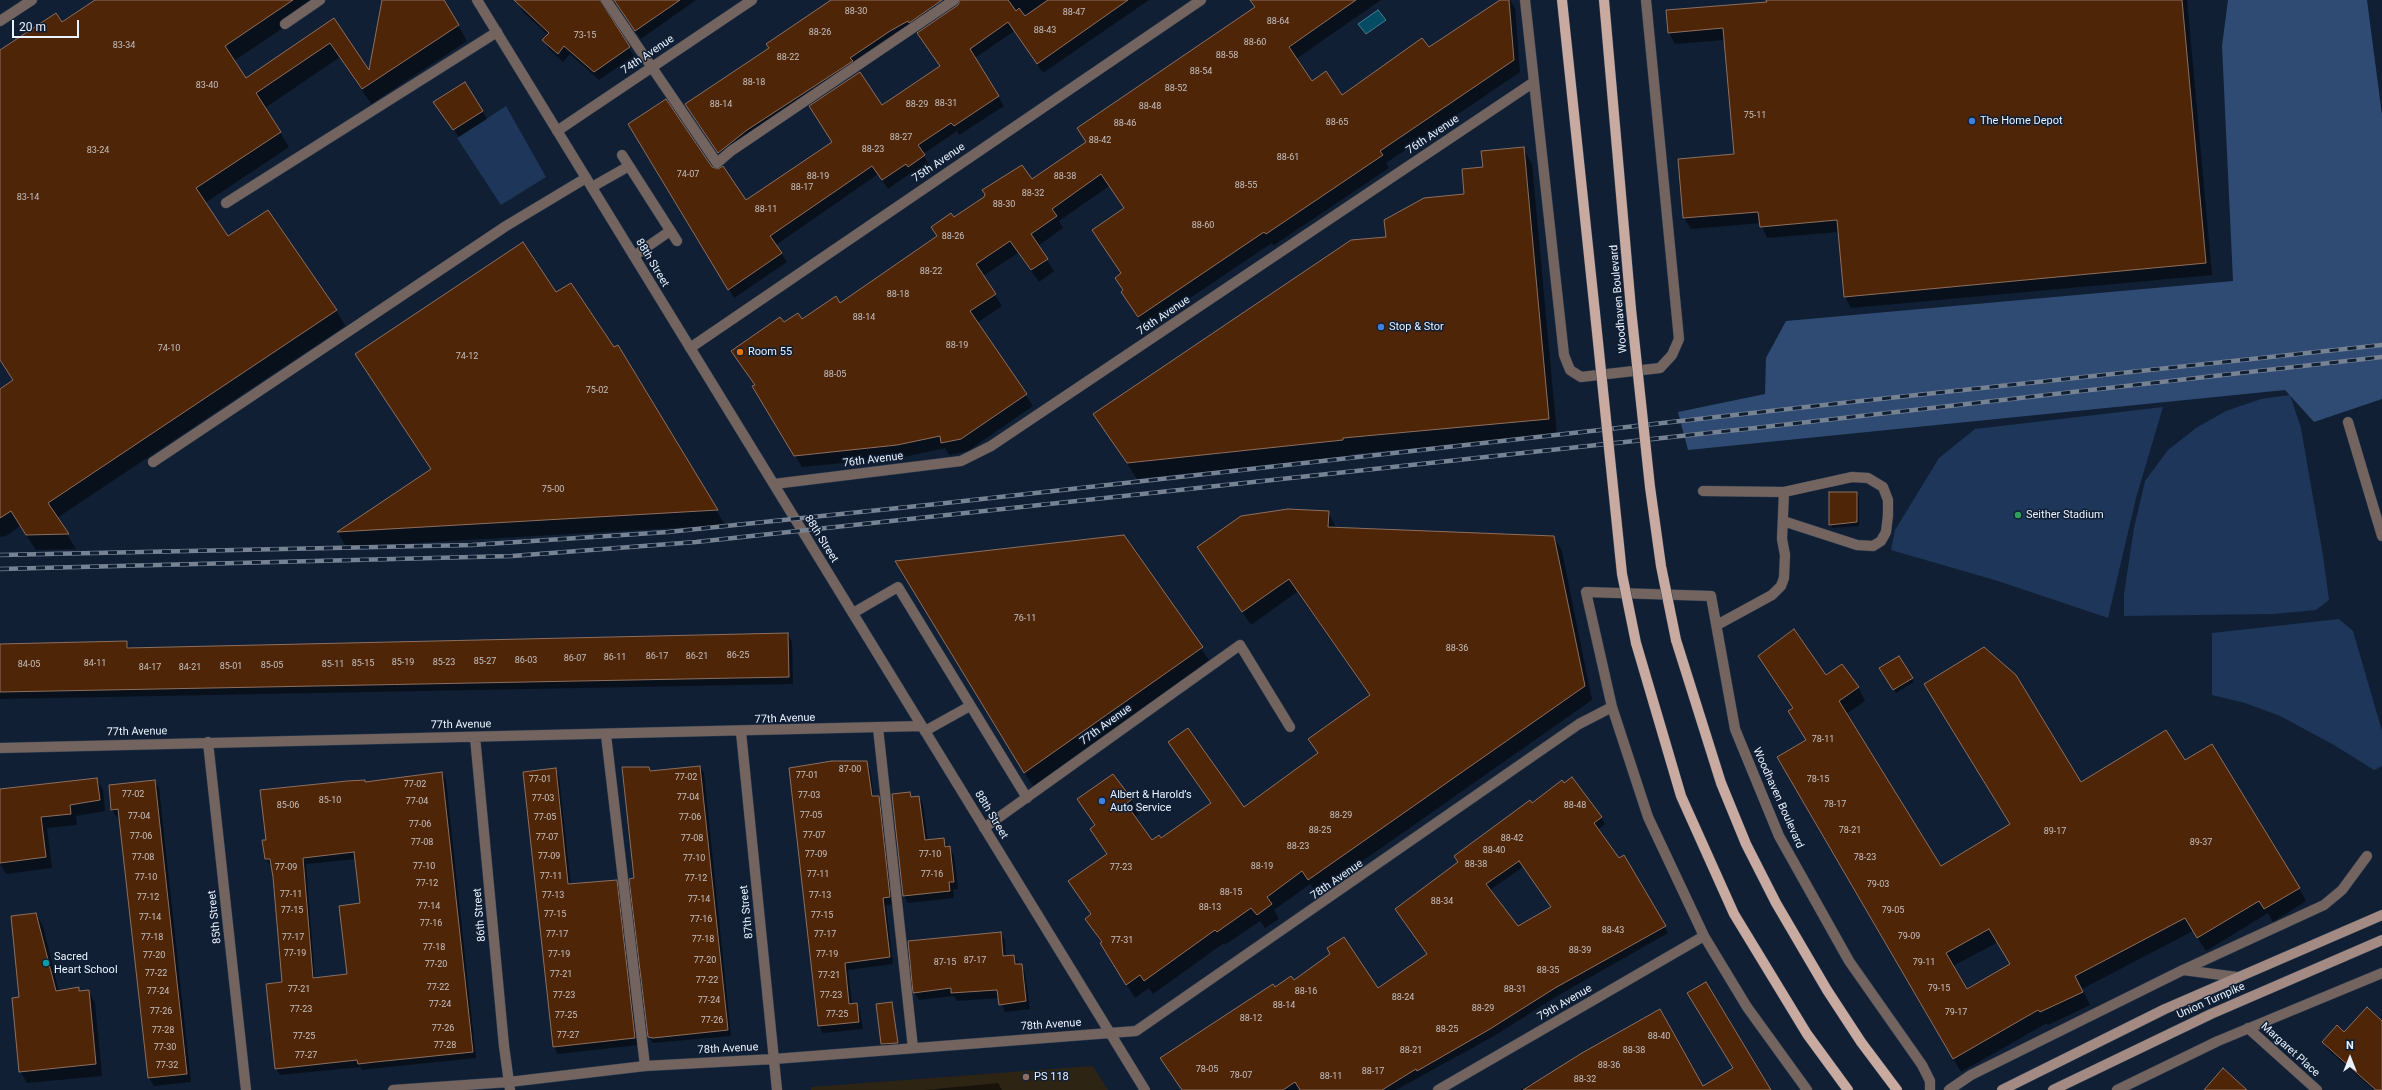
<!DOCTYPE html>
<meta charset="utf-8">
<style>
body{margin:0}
#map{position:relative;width:2382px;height:1090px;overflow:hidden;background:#101f34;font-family:Roboto,sans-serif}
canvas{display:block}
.north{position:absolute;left:2330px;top:1038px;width:40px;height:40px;-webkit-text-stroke:3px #101f34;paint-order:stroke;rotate:0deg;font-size:11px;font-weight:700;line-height:16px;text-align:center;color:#eaf2fe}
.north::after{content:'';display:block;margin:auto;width:14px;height:18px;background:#eaf2fe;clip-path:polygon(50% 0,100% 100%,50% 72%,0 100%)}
.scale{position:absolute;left:12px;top:20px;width:67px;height:18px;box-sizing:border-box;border:2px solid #eaf2fe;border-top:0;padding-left:5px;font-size:12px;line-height:14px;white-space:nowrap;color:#eaf2fe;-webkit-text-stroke:3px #101f34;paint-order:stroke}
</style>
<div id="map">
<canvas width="2382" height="1090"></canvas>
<div class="north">N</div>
<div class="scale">20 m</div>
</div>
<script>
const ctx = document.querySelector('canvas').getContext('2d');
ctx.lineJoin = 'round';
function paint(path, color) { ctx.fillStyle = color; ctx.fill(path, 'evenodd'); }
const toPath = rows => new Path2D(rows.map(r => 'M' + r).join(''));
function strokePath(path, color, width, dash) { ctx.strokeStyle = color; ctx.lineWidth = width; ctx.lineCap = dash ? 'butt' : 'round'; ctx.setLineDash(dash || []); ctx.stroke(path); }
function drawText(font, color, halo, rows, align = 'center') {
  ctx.font = font + ' Roboto,sans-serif'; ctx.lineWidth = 3; ctx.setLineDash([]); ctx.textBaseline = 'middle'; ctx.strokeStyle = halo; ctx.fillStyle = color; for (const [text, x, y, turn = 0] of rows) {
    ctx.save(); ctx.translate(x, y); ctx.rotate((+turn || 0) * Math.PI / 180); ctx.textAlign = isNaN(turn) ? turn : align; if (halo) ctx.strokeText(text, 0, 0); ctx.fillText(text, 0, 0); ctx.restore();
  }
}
const education = toPath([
 [1093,1066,1108,1090,811,1090,811,1087]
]);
const green = toPath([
 [506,106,546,177,501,205,457,138],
 [2290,395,2301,428,2323,555,2329,600,2316,610,2274,614,2124,616,2124,594,2134,528,2145,481,2168,450,2196,428,2226,411,2261,399],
 [2163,407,2136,498,2108,618,1998,581,1891,550,1895,530,1939,458,1975,429],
 [2339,619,2353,631,2382,731,2382,766,2374,770,2334,745,2280,716,2245,703,2212,695,2212,633]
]);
const forest = toPath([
 [2228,0,2367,0,2382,115,2382,399,2314,422,2285,390,1688,450,1678,412,1765,394,1766,358,1786,321,2233,281,2222,46]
]);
const water = toPath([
 [1378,10,1386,20,1366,34,1358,24,1378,10]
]);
const shadow = toPath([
 [97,0,324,0,234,61,246,79,334,19,370,73,384,0,443,0,467,41,371,104,340,57,265,108,289,147,205,203,228,238,336,310,345,326,57,518,76,549,36,550,20,526,6,536,0,537,0,390,13,381,0,361,0,51,62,24],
 [516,0,696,0,641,39,617,5,611,2,607,3,605,12,634,56,599,80,570,54,563,62,549,49,544,40,548,35,523,12],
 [835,0,933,0,939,13,723,160,691,112,770,49],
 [983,0,1149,0,1043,73,1014,31,975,58,1004,106,959,135,957,131,923,154,929,165,914,175,912,172,888,189,878,174,776,245,787,262,734,298,630,124,711,167,746,202,941,67,918,34],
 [1265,0,1381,0,1296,59,1312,82,1342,96,1429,49,1502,0,1510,0,1515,8,1520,72,1386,163,1389,168,1273,246,1272,243,1145,328,1129,304,1116,278,1122,274,1124,208,1109,186,1059,221,1063,228,1038,246,1054,271,1039,282,1018,253,983,276,1002,306,977,323,1033,406,968,451,949,455,945,448,904,457,802,467,760,399,755,386,732,352,784,324,802,321,840,304,938,237,932,227,1031,181,1087,143,1078,128],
 [1767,0,2187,0,2212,275,1851,308,1845,297,1839,232,1767,238,1761,223,1691,229,1684,218,1679,160,1735,155,1725,40,1675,44,1669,33,1768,3],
 [439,110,482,111,487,119,459,137],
 [1523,148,1532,164,1557,435,1351,454,1352,456,1137,479,1095,414,1387,238,1465,195,1484,167],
 [556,294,613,349,618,346,725,525,346,547,338,532,432,470,356,354],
 [1857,493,1859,497,1859,526,1832,528,1830,524],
 [1328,512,1336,528,1554,537,1562,551,1592,700,1317,893,1310,884,1274,910,1279,919,1265,928,1260,921,1225,945,1224,943,1153,994,1149,988,1135,998,1086,919,1092,915,1077,894,1107,855,1091,829,1095,827,1078,800,1131,800,1139,814,1134,817,1151,842,1161,839,1211,804,1169,742,1244,809,1318,754,1309,739,1370,696,1297,592,1251,625,1198,547],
 [1124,536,1211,663,1034,788,896,562],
 [788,634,792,642,793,684,0,699,0,645,126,642,130,649],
 [1759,656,1858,687,1865,701,1846,714,1941,867,2081,783,2184,762,2299,888,2306,901,2273,922,2268,913,2206,951,2193,931,2082,989,2090,1005,2048,1025,2047,1023,1961,1072,1778,758,1807,740,1793,709],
 [1998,942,2011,964,1967,990,1953,966],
 [1898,657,1914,682,1896,693,1881,668],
 [866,762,870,769,874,797,878,797,882,804,893,904,886,905,893,964,848,970,852,1004,856,1004,860,1011,863,1029,823,1033,819,1026,790,769],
 [700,767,704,773,731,1036,653,1043,649,1037,635,879,649,768,651,772],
 [555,770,559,777,571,885,616,881,620,888,639,1045,558,1054,554,1047,524,773],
 [442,773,446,780,476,1058,379,1068,362,1070,361,1067,280,1075,276,1069,283,983,272,865,270,865,266,859,264,841,365,783],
 [356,859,361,904,349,975,315,979,306,864],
 [96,779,103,790,105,811,76,816,77,825,47,828,52,868,6,874,0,864,0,790],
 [154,781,159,788,191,1082,154,1086,149,1078,120,817,117,817,112,810],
 [910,793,912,798,919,797,923,804,928,841,943,839,954,855,958,889,953,890,954,898,908,903,904,896],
 [1532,804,1601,817,1605,824,1598,830,1619,859,1624,856,1668,933,1559,995,1494,1036,1396,1090,1183,1090,1275,988,1293,981,1378,990,1427,955,1396,910],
 [1523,867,1552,907,1518,928,1490,890],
 [36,914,43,926,59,992,78,988,80,992,88,991,95,1003,102,1076,27,1083,20,1071],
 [1000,933,1005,940,1006,957,1014,956,1025,972,1030,1009,1005,1012,999,998,957,1001,954,996,919,1000,914,992],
 [892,1003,899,1046,884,1047,882,1044],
 [2382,1020,2382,1090,2374,1090,2327,1049,2323,1042],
 [998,1083,1002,1090,925,1090],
 [1532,1083,1533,1085,1703,1087,1770,1090,1520,1090]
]);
const building = toPath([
 [95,0,293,0,225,46,246,78,334,18,369,70,382,0,444,0,459,25,362,89,330,43,256,93,281,132,196,188,228,236,268,210,337,310,48,503,69,534,26,535,11,511,0,518,0,389,13,380,0,360,0,50,56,13,62,22,95,0],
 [514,0,600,0,630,47,594,72,564,46,558,54,542,40,549,33,514,0],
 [614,0,680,0,635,31,614,0],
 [831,0,942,0,909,23,908,21,890,31,850,58,853,61,747,130,718,153,685,104,769,48,766,44,831,0],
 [960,0,1008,0,1016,11,1019,8,1025,16,1048,0,1128,0,1037,64,1008,22,970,49,999,96,954,126,951,123,918,145,925,155,908,167,906,164,882,180,872,166,770,236,782,253,728,290,628,124,666,99,712,167,718,169,723,166,746,200,832,142,809,106,860,72,882,105,940,66,917,33,958,5,960,0],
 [1250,0,1356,0,1289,47,1312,81,1326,71,1342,95,1422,38,1429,47,1500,0,1509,0,1514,60,1380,151,1383,155,1266,234,1264,232,1138,317,1121,292,1123,290,1115,278,1121,273,1092,230,1124,208,1101,174,1052,209,1057,216,1031,234,1048,259,1031,270,1010,241,976,264,996,294,970,311,1027,394,961,439,941,443,940,436,897,445,794,456,752,386,755,385,731,351,780,317,784,322,798,313,802,319,836,296,840,303,937,236,931,227,951,213,954,217,984,197,985,194,982,190,1022,165,1032,179,1086,142,1077,128,1255,7,1250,0],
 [1766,0,2182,0,2206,263,1844,297,1837,220,1760,227,1758,212,1683,218,1678,159,1734,154,1723,28,1668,33,1666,10,1767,2,1766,0],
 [465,82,483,111,453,130,433,102,465,82],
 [1524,147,1549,419,1343,438,1343,440,1127,463,1093,414,1351,240,1386,237,1384,220,1424,198,1464,194,1462,169,1483,167,1481,151,1524,147],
 [523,242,556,292,571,283,614,347,618,345,718,510,337,532,431,469,355,354,523,242],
 [1829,492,1857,492,1857,522,1829,525,1829,492],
 [1288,509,1329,511,1328,527,1554,536,1585,686,1308,880,1302,871,1267,897,1272,904,1257,915,1251,908,1217,932,1215,930,1144,981,1140,975,1126,985,1100,943,1102,942,1085,919,1091,914,1068,881,1107,854,1090,829,1095,825,1077,799,1113,774,1132,799,1126,804,1152,840,1159,835,1161,838,1211,803,1168,742,1188,728,1244,807,1318,753,1308,739,1370,695,1289,579,1242,612,1197,547,1241,516,1288,509],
 [1124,535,1203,647,1024,773,895,561,1124,535],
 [1794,629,1826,675,1842,664,1859,687,1839,701,1941,866,2010,824,1924,684,1984,647,2016,675,2081,782,2166,730,2185,760,2212,744,2300,888,2264,909,2259,901,2197,938,2185,918,2075,976,2083,992,2040,1012,2038,1010,1953,1059,1777,757,1806,740,1788,711,1793,708,1758,656,1794,629],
 [1989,929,2010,964,1967,989,1946,953,1989,929],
 [788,633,789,677,0,692,0,644,127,641,127,648,788,633],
 [1899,656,1913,678,1893,690,1879,668,1899,656],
 [832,761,867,761,872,796,879,796,890,897,883,898,890,957,845,963,849,1004,857,1003,859,1022,818,1026,789,768,832,761],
 [700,766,728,1030,653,1038,648,1037,629,879,634,878,622,767,649,767,650,771,700,766],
 [556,768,568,884,617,880,635,1038,553,1047,523,772,556,768],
 [442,772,473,1052,375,1062,358,1064,357,1060,275,1069,266,984,282,982,273,877,270,859,265,859,262,840,266,840,260,790,347,781,365,780,365,782,442,772],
 [354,852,360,903,339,906,347,974,313,978,303,858,354,852],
 [1572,777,1602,817,1594,823,1619,858,1624,855,1666,926,1555,988,1490,1029,1417,1071,1416,1069,1382,1090,1300,1090,1295,1082,1283,1090,1182,1090,1160,1058,1273,984,1275,987,1291,976,1294,980,1330,954,1327,948,1344,937,1378,988,1427,954,1395,909,1458,862,1454,856,1530,800,1532,803,1562,780,1564,783,1572,777],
 [1519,861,1551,907,1518,926,1486,884,1519,861],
 [97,778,100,800,70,805,71,814,41,817,46,857,0,863,0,789,97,778],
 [155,780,187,1074,148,1078,118,809,111,810,109,785,155,780],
 [910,792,911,797,919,796,925,840,944,838,945,847,950,846,954,882,949,882,950,891,903,896,892,794,910,792],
 [36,913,56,991,79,987,79,991,89,990,96,1064,19,1072,12,998,19,997,11,916,36,913],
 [1001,932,1003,956,1014,955,1015,964,1022,964,1026,1001,999,1005,997,990,951,993,951,988,913,993,908,941,1001,932],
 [1706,982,1771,1090,1523,1090,1582,1053,1660,1009,1703,1086,1733,1068,1687,993,1706,982],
 [892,1002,898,1043,881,1044,876,1004,892,1002],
 [2367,1007,2382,1021,2382,1090,2376,1090,2322,1042,2337,1025,2344,1032,2367,1007],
 [2223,1068,2247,1090,2204,1090,2223,1068]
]);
const service = toPath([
 [606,0,717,163,731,151,954,0],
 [285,24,320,0],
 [622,155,677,241],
 [592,187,629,166],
 [226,203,497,32],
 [634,256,670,231],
 [2348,422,2382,536],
 [153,462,506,226,586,178],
 [1703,491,1784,492,1782,539,1785,555,1784,578,1781,586,1772,595,1717,625],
 [1783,521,1857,545,1873,546,1881,541,1886,532,1888,515,1888,500,1883,487,1868,478,1852,477,1784,492],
 [853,613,898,587,1027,798],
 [1184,685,1240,645,1290,727],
 [878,728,913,1048],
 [925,731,970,706],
 [606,735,645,1066],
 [2183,970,2324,905,2342,890,2367,856]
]);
const minor = toPath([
 [477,0,1145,1090],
 [1525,0,1564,355,1570,370,1581,377,1660,368,1672,355,1679,339,1646,0],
 [0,21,32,0],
 [557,131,752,0],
 [690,348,1201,0],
 [774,484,961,461,991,446,1534,82],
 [741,732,777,1090],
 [475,737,504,1046,510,1090],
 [208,742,246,1090],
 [0,748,922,726],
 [984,828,1184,685],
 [2248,1028,2317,1090],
 [393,1090,509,1082,645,1066,774,1059,1136,1031,1579,724,1612,707],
 [1438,1090,1704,936],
 [1807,1090,1747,1007,1704,936,1648,817,1612,707,1586,592,1711,596,1735,729,1779,836,1849,961,1922,1065,1930,1081,1930,1090],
 [1949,1090,1971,1075,2183,970,2237,977],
 [2117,1090,2218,1041,2382,973]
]);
const secondary = toPath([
 [2002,1090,2165,1009,2382,915],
 [2053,1090,2211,1014,2382,940]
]);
const primary = toPath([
 [1562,0,1595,313],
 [1604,0,1631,309],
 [1676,640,1721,783,1746,844,1776,903,1827,990,1861,1042,1897,1090],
 [1636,643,1681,796,1734,914,1807,1034,1848,1090]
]);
const rail = toPath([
 [0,555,472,545,668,532,937,504,1833,404,2382,345],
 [0,569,512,556,696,542,1755,428,2382,357]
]);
const primaryBridge = toPath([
 [1631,309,1650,487,1661,566,1676,640],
 [1595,313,1622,574,1636,643]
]);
const markers = [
 [1972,121,4,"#3f7fe0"],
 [1381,327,4,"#3f7fe0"],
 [740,352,4,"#e8710a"],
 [2018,515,4,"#2e9e5b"],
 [1102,801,4,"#3f7fe0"],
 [46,963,4,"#0f9aa8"],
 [1026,1077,4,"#8d6e63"]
];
const numberNames = [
 ["88-30",856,12],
 ["88-47",1074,13],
 ["88-64",1278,22],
 ["88-43",1045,31],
 ["88-26",820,33],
 ["73-15",585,36],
 ["88-60",1255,43],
 ["83-34",124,46],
 ["88-58",1227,56],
 ["88-22",788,58],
 ["88-54",1201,72],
 ["88-18",754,83],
 ["83-40",207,86],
 ["88-52",1176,89],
 ["88-31",946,104],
 ["88-14",721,105],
 ["88-29",917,105],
 ["88-48",1150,107],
 ["75-11",1755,116],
 ["88-65",1337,123],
 ["88-46",1125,124],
 ["88-27",901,138],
 ["88-42",1100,141],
 ["88-23",873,150],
 ["83-24",98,151],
 ["88-61",1288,158],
 ["74-07",688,175],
 ["88-19",818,177],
 ["88-38",1065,177],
 ["88-55",1246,186],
 ["88-17",802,188],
 ["88-32",1033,194],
 ["83-14",28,198],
 ["88-30",1004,205],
 ["88-11",766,210],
 ["88-60",1203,226],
 ["88-26",953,237],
 ["88-22",931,272],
 ["88-18",898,295],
 ["88-14",864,318],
 ["88-19",957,346],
 ["74-10",169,349],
 ["74-12",467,357],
 ["88-05",835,375],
 ["75-02",597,391],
 ["75-00",553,490],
 ["76-11",1025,619],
 ["88-36",1457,649],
 ["86-25",738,656],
 ["86-17",657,657],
 ["86-21",697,657],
 ["86-11",615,658],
 ["86-07",575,659],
 ["86-03",526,661],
 ["85-27",485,662],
 ["85-19",403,663],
 ["85-23",444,663],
 ["84-11",95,664],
 ["85-15",363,664],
 ["84-05",29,665],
 ["85-11",333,665],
 ["85-05",272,666],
 ["85-01",231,667],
 ["84-17",150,668],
 ["84-21",190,668],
 ["78-11",1823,740],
 ["87-00",850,770],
 ["77-01",807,776],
 ["77-02",686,778],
 ["77-01",540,780],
 ["78-15",1818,780],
 ["77-02",415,785],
 ["77-02",133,795],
 ["77-03",809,796],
 ["77-04",688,798],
 ["77-03",543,799],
 ["85-10",330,801],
 ["77-04",417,802],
 ["78-17",1835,805],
 ["85-06",288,806],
 ["88-48",1575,806],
 ["77-05",811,816],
 ["88-29",1341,816],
 ["77-04",139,817],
 ["77-05",545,818],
 ["77-06",690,818],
 ["77-06",420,825],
 ["88-25",1320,831],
 ["78-21",1850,831],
 ["89-17",2055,832],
 ["77-07",814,836],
 ["77-06",141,837],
 ["77-07",547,838],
 ["77-08",692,839],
 ["88-42",1512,839],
 ["77-08",422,843],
 ["89-37",2201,843],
 ["88-23",1298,847],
 ["88-40",1494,851],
 ["77-09",816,855],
 ["77-10",930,855],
 ["77-09",549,857],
 ["77-08",143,858],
 ["78-23",1865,858],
 ["77-10",694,859],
 ["88-38",1476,865],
 ["77-10",424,867],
 ["88-19",1262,867],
 ["77-09",286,868],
 ["77-23",1121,868],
 ["77-11",818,875],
 ["77-16",932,875],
 ["77-11",551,877],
 ["77-10",146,878],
 ["77-12",696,879],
 ["77-12",427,884],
 ["79-03",1878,885],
 ["88-15",1231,893],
 ["77-11",291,895],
 ["77-13",553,896],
 ["77-13",820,896],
 ["77-12",148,898],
 ["77-14",699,900],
 ["88-34",1442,902],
 ["77-14",429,907],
 ["88-13",1210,908],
 ["77-15",292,911],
 ["79-05",1893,911],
 ["77-15",555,915],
 ["77-15",822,916],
 ["77-14",150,918],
 ["77-16",701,920],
 ["77-16",431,924],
 ["88-43",1613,931],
 ["77-17",557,935],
 ["77-17",825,935],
 ["79-09",1909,937],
 ["77-18",152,938],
 ["77-17",293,938],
 ["77-18",703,940],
 ["77-31",1122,941],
 ["77-18",434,948],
 ["88-39",1580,951],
 ["77-19",295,954],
 ["77-19",559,955],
 ["77-19",827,955],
 ["77-20",154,956],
 ["77-20",705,961],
 ["87-17",975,961],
 ["87-15",945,963],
 ["79-11",1924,963],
 ["77-20",436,965],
 ["88-35",1548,971],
 ["77-22",156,974],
 ["77-21",561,975],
 ["77-21",829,976],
 ["77-22",707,981],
 ["77-22",438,988],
 ["79-15",1939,989],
 ["77-21",299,990],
 ["88-31",1515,990],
 ["77-24",158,992],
 ["88-16",1306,992],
 ["77-23",564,996],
 ["77-23",831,996],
 ["88-24",1403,998],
 ["77-24",709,1001],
 ["77-24",440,1005],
 ["88-14",1284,1006],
 ["88-29",1483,1009],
 ["77-23",301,1010],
 ["77-26",161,1012],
 ["79-17",1956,1013],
 ["77-25",837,1015],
 ["77-25",566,1016],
 ["88-12",1251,1019],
 ["77-26",712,1021],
 ["77-26",443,1029],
 ["88-25",1447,1030],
 ["77-28",163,1031],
 ["77-27",568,1036],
 ["77-25",304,1037],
 ["88-40",1659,1037],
 ["77-28",445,1046],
 ["77-30",165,1048],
 ["88-21",1411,1051],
 ["88-38",1634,1051],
 ["77-27",306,1056],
 ["77-32",167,1066],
 ["88-36",1609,1066],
 ["78-05",1207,1070],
 ["88-17",1373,1072],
 ["78-07",1241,1076],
 ["88-11",1331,1077],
 ["88-32",1585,1080]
];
const streetNames = [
 ["74th Avenue",648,55,-34],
 ["76th Avenue",1433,135,-34],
 ["75th Avenue",939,163,-34],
 ["88th Street",652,263,59],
 ["Woodhaven Boulevard",1619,299,-95],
 ["76th Avenue",1164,316,-34],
 ["76th Avenue",873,460,-7],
 ["88th Street",821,539,58],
 ["77th Avenue",785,719,-2],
 ["77th Avenue",461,725,-1],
 ["77th Avenue",1106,725,-36],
 ["77th Avenue",137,732,-1],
 ["Woodhaven Boulevard",1778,798,66],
 ["88th Street",991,815,59],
 ["78th Avenue",1337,880,-35],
 ["87th Street",747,912,-96],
 ["86th Street",480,915,-95],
 ["85th Street",215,917,-96],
 ["Union Turnpike",2211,1001,-24],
 ["79th Avenue",1565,1003,-30],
 ["78th Avenue",1051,1025,-4],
 ["78th Avenue",728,1049,-3],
 ["Margaret Place",2290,1050,42]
];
const poiNames = [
 ["The Home Depot",1980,121],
 ["Stop & Stor",1389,327],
 ["Room 55",748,352],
 ["Seither Stadium",2026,515],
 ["Albert & Harold’s",1110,795],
 ["Auto Service",1110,808],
 ["Sacred",54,957],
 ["Heart School",54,970],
 ["PS 118",1034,1077]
];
paint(education, '#2d2414');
paint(green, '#1d3659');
paint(forest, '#304b73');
paint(water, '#034c64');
strokePath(water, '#487e92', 1);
paint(shadow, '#0007');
paint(building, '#4f2508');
strokePath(building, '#8d6f5e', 1);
strokePath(service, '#2f3d50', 11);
strokePath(minor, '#2f3d50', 11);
strokePath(secondary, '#2f3d50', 11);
strokePath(primary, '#2f3d50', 11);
strokePath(service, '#73645f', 10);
strokePath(minor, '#73645f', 10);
strokePath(secondary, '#a38b83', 10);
strokePath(primary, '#c9aaa0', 10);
strokePath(rail, '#778293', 4.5);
strokePath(rail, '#101f34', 3, [9]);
strokePath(primaryBridge, '#2f3d50', 11, []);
strokePath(primaryBridge, '#c9aaa0', 10);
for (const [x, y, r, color] of markers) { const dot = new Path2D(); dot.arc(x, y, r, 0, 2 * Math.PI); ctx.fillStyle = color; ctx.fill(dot); strokePath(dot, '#101f34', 1.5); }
drawText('9px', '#c3bfc0', null, numberNames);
drawText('11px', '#eaf2fe', '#101f34', streetNames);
drawText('11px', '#eaf2fe', '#101f34', poiNames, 'left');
</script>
